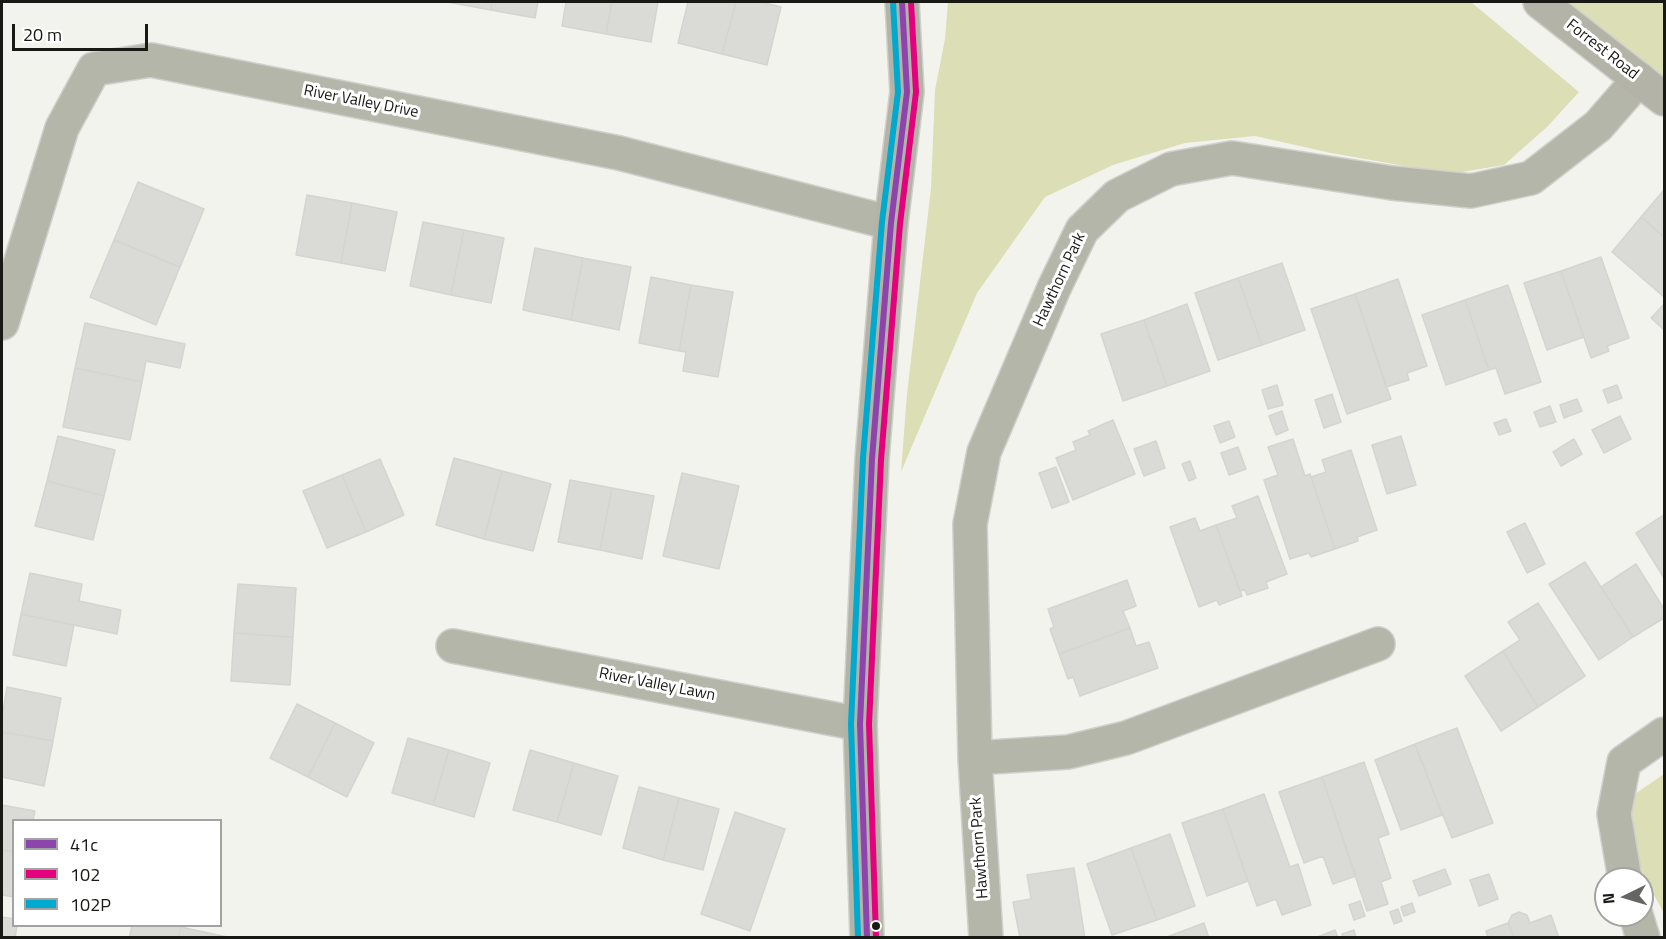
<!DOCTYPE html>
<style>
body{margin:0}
#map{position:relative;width:1666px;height:939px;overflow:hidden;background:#f3f3ee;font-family:"Titillium Web",sans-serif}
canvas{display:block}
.frame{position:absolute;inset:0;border:3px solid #181915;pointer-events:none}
.legend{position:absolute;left:12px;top:819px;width:210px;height:108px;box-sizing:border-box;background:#fff;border:2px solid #a3a3a1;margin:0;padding:8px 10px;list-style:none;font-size:18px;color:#181915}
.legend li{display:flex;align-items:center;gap:12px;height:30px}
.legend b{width:30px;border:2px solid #a3a3a1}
.north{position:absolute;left:1594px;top:867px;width:60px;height:60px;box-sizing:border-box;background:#fff;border:2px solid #a3a3a1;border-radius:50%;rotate:265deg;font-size:16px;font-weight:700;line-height:24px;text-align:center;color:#181915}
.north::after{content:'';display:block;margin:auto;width:21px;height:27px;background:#656561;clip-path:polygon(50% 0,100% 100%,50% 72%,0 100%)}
.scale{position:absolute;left:12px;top:24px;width:136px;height:27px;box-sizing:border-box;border:3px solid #181915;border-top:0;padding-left:8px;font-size:18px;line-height:21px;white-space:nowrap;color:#181915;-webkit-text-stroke:4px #fff;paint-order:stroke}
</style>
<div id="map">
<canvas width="1666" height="939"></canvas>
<div class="frame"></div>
<ul class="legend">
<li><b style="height:8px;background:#8e44ad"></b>41c</li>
<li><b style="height:8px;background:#e5007d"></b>102</li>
<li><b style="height:8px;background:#00a9ce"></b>102P</li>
</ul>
<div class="north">N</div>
<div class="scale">20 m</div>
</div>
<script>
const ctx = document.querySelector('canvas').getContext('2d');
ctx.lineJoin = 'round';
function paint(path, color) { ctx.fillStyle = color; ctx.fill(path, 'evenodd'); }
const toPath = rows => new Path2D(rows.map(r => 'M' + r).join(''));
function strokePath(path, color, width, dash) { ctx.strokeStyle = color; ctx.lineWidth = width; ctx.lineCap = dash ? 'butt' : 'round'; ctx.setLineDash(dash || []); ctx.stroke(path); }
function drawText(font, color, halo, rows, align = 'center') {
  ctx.font = font + ' "Titillium Web",sans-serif'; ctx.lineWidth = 6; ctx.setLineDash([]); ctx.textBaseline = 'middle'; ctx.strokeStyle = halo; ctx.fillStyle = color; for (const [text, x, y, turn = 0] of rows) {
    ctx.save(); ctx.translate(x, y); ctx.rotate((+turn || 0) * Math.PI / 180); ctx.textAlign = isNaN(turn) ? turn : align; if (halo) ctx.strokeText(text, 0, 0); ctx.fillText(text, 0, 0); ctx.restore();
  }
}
const green = toPath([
 [948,2,1471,2,1579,92,1547,127,1504,165,1450,174,1331,153,1255,136,1185,143,1113,165,1045,197,977,293,901,472,907,394,931,188,935,90,945,39],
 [1544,2,1664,2,1664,90],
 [1664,774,1664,913,1644,877,1624,815,1635,794]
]);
const building = toPath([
 [447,2,492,2,491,10,447,2],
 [492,2,538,2,535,18,491,10,492,2],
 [566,2,612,2,606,34,562,26,566,2],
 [612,2,658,2,651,42,606,34,612,2],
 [688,2,736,2,722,54,678,43,688,2],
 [736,2,761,2,781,7,767,65,722,54,736,2],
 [138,182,204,209,180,267,114,240,138,182],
 [1664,190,1664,237,1641,217,1664,190],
 [307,195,352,203,341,263,296,255,307,195],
 [352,203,397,212,385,271,341,263,352,203],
 [1641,217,1664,237,1664,297,1612,252,1641,217],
 [423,222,464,230,451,295,410,286,423,222],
 [464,230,504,238,491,303,451,295,464,230],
 [114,240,180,267,156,325,90,297,114,240],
 [535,248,583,258,571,320,523,310,535,248],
 [1601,257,1629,338,1607,346,1609,351,1591,358,1561,271,1601,257],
 [583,258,631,267,619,330,571,320,583,258],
 [1282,263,1305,330,1262,345,1238,278,1282,263],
 [1561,271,1584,337,1547,350,1524,283,1561,271],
 [651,277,691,285,679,351,639,343,651,277],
 [1238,278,1262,345,1218,360,1195,293,1238,278],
 [1398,279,1427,366,1407,373,1409,380,1386,387,1355,294,1398,279],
 [691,285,733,292,718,377,683,371,686,352,679,351,691,285],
 [1508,285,1541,382,1505,394,1496,368,1489,370,1465,300,1508,285],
 [1355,294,1391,399,1347,414,1311,309,1355,294],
 [1465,300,1489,370,1446,385,1422,315,1465,300],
 [1187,304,1210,371,1167,386,1144,320,1187,304],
 [1664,304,1664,330,1651,318,1664,304],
 [1144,320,1167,386,1123,401,1101,334,1144,320],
 [85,323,185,344,180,368,146,361,142,382,75,368,85,323],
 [75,368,142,382,130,440,63,427,75,368],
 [1277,385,1283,405,1268,409,1262,390,1277,385],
 [1617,385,1622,398,1608,403,1603,390,1617,385],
 [1332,394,1341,422,1324,428,1315,400,1332,394],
 [1577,399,1582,411,1564,418,1560,405,1577,399],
 [1550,406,1556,422,1540,427,1534,412,1550,406],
 [1282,411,1288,430,1276,435,1269,416,1282,411],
 [1620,416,1631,439,1604,453,1592,430,1620,416],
 [1506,419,1511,431,1499,435,1494,423,1506,419],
 [1113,420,1135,474,1073,500,1056,458,1076,450,1073,442,1090,435,1088,431,1113,420],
 [1229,421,1235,437,1220,443,1214,426,1229,421],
 [58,436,115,450,104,496,47,481,58,436],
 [1401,436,1416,485,1387,494,1372,445,1401,436],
 [1293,439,1305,476,1310,474,1335,549,1311,557,1309,553,1290,559,1264,480,1278,475,1268,447,1293,439],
 [1574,439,1582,454,1561,466,1553,452,1574,439],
 [1156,441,1165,468,1144,476,1134,449,1156,441],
 [1238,447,1246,469,1229,475,1221,453,1238,447],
 [1351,450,1377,530,1357,537,1358,541,1335,549,1311,477,1326,472,1322,460,1351,450],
 [454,458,502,471,484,539,436,525,454,458],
 [380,459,404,515,366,532,342,475,380,459],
 [1190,461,1196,478,1189,481,1182,464,1190,461],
 [1056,467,1069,502,1052,508,1039,473,1056,467],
 [502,471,551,484,533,551,484,539,502,471],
 [682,473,739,486,719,569,663,556,682,473],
 [342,475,366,532,327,548,303,491,342,475],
 [570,480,612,488,600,550,558,542,570,480],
 [47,481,104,496,93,540,35,526,47,481],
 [612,488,654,496,642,559,600,550,612,488],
 [1258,496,1287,574,1266,582,1268,588,1247,595,1245,590,1240,591,1216,525,1237,518,1232,506,1258,496],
 [1664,515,1664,578,1636,533,1664,515],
 [1195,518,1200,531,1216,525,1242,596,1219,605,1217,600,1199,607,1170,527,1195,518],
 [1525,523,1545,564,1527,573,1507,532,1525,523],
 [1585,562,1633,637,1599,660,1549,584,1585,562],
 [1636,564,1664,609,1664,618,1633,637,1601,587,1636,564],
 [30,573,82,584,79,601,121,610,117,634,21,614,30,573],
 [1127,580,1136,606,1123,611,1130,628,1059,654,1050,629,1054,627,1048,609,1127,580],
 [238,584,296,588,293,637,234,633,238,584],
 [1538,603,1585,676,1538,707,1503,651,1520,640,1508,622,1538,603],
 [21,614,74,625,66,666,13,655,21,614],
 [1130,628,1136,646,1149,642,1158,668,1080,696,1073,677,1068,679,1059,654,1130,628],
 [234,633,293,637,290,685,231,681,234,633],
 [1503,651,1538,707,1501,731,1465,676,1503,651],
 [7,687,61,698,53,741,2,732,2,717,7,687],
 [297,704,335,723,308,777,270,758,297,704],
 [335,723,374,743,347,797,308,777,335,723],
 [1457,728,1493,823,1452,838,1415,744,1457,728],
 [2,732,53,741,44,786,2,777,2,732],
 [408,738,449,750,433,805,392,793,408,738],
 [1415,744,1442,815,1401,830,1375,760,1415,744],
 [449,750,490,763,474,817,433,805,449,750],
 [530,750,574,763,557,822,513,810,530,750],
 [1364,762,1389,834,1378,838,1391,878,1381,882,1388,904,1367,911,1322,777,1364,762],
 [574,763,618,776,601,835,557,822,574,763],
 [1322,777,1356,876,1333,884,1323,856,1304,863,1279,792,1322,777],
 [639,787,679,798,663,860,623,848,639,787],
 [1264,794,1290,867,1298,864,1311,905,1282,915,1276,899,1257,906,1223,809,1264,794],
 [679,798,719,809,703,870,663,860,679,798],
 [2,805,35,811,33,820,14,820,14,852,2,850,2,805],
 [1223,809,1248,881,1207,896,1182,823,1223,809],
 [735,812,785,829,750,931,701,914,735,812],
 [1170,834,1195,906,1157,920,1131,848,1170,834],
 [1131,848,1157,920,1112,935,1087,864,1131,848],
 [2,850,14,852,14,897,2,895,2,850],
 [1074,868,1085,938,1020,938,1013,902,1031,899,1027,875,1074,868],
 [1445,869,1451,884,1419,896,1413,881,1445,869],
 [1489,874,1498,899,1479,906,1470,880,1489,874],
 [1360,901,1365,916,1354,920,1349,905,1360,901],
 [1412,903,1415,912,1404,916,1401,907,1412,903],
 [1398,909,1402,921,1394,924,1390,912,1398,909],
 [1519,912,1527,915,1530,923,1551,915,1559,938,1514,938,1508,923,1512,915,1519,912],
 [2,917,14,919,14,926,17,926,15,938,2,938,2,917],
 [1204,923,1209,938,1164,938,1204,923],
 [1508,923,1514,938,1488,938,1486,931,1508,923],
 [132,926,172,926,181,927,178,938,129,938,132,926],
 [181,927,227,937,178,938,181,927],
 [1335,930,1338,938,1315,938,1335,930],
 [1354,930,1356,938,1343,938,1342,934,1354,930]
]);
const street = toPath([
 [2,323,62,128,94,69,151,60,619,153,891,223],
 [453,646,860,724],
 [975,758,1068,752,1126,738,1378,644],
 [1625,879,1614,814,1624,762,1664,734],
 [1636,915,1643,938],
 [986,938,975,758,970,524,984,452,1054,288,1082,230,1117,196,1171,169,1232,158,1392,183,1471,191,1531,178,1598,126,1639,79]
]);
const secondary = toPath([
 [1540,2,1664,99],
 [867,938,860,724,872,459,891,223,907,92,902,2]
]);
const bus1 = toPath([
 [867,938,860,724,872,459,891,223,907,92,902,2]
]);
const bus2 = toPath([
 [876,938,869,724,881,460,900,224,916,92,911,2]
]);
const bus3 = toPath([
 [858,938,851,724,863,458,882,222,898,92,893,2]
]);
const markers = [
 [876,926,5,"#181915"]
];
const streetNames = [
 ["Forrest Road",1602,50,38],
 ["River Valley Drive",361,102,11],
 ["Hawthorn Park",1060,280,-65],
 ["River Valley Lawn",657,685,11],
 ["Hawthorn Park",980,848,-94]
];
paint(green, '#dcdeb5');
paint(building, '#dadad6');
strokePath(building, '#d4d4d0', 1.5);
strokePath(street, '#cfcfcc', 36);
strokePath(secondary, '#cfcfcc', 36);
strokePath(street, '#b5b6aa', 33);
strokePath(secondary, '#b3b3a8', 33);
strokePath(bus1, '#8e44ad', 6);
strokePath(bus2, '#e5007d', 6);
strokePath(bus3, '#00a9ce', 6);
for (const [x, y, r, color] of markers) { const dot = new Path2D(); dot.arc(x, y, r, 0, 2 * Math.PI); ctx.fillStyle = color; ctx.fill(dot); strokePath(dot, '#fff', 2); }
drawText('16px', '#181915', '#fff', streetNames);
</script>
